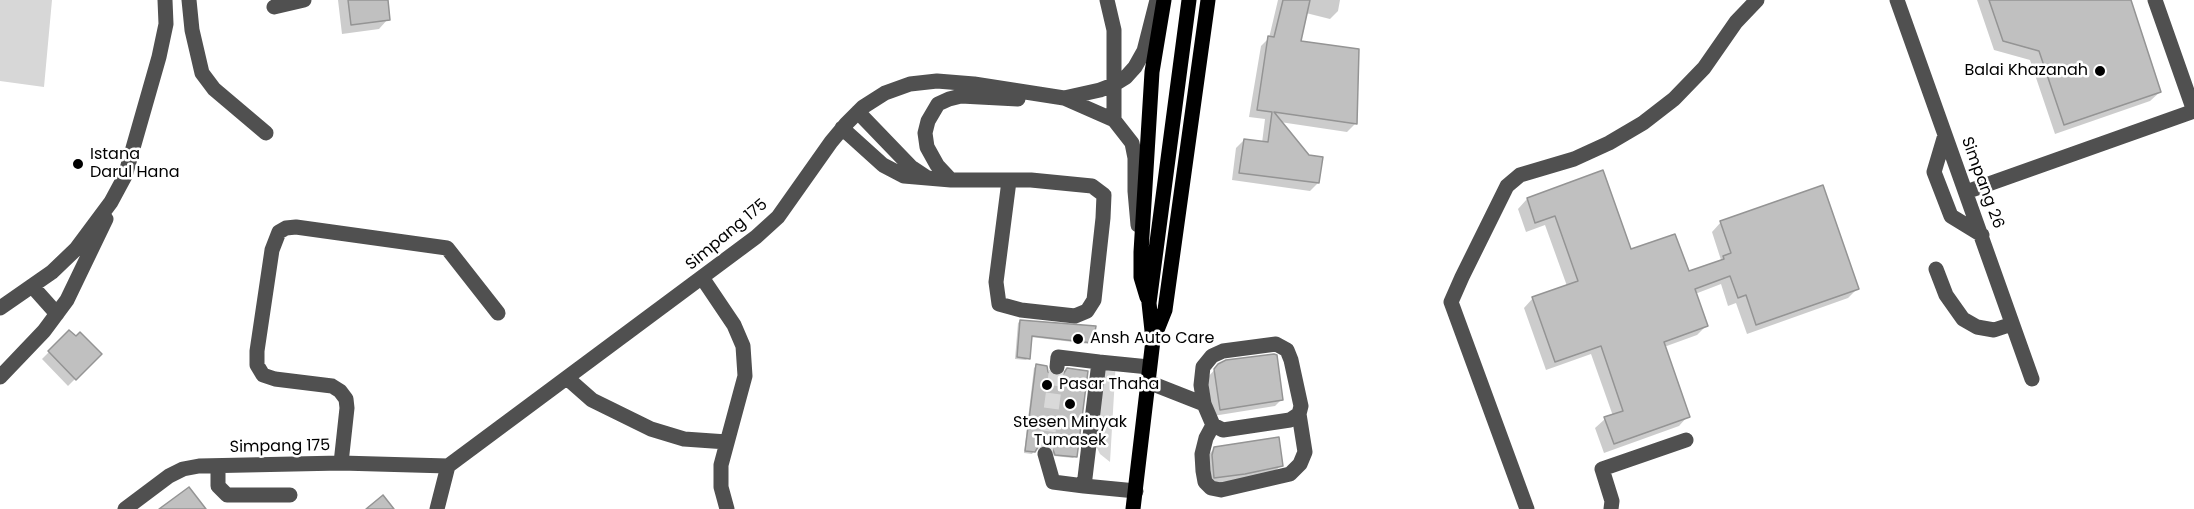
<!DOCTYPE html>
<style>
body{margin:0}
canvas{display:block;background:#fff}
</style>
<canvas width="2194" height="509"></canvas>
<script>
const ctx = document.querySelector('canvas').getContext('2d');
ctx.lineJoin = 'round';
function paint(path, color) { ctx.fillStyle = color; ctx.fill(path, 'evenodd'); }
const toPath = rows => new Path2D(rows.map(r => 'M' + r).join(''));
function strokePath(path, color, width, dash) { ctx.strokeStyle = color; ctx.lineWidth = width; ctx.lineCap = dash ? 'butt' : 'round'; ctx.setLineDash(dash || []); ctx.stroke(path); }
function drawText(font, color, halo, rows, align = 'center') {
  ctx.font = font + ' Poppins,sans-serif'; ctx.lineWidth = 5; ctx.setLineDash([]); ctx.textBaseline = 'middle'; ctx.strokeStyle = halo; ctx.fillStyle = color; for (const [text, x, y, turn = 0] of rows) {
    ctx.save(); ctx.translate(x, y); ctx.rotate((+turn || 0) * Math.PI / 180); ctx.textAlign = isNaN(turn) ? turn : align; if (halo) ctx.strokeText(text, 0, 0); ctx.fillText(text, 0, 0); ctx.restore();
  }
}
const green = toPath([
 [0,0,52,0,44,87,0,81],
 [1116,360,1110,462,1100,454,1088,429,1095,361]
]);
const shadow = toPath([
 [338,0,386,0,388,19,379,29,342,34],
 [1278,0,1340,0,1338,11,1330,19,1306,13,1299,42,1355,124,1347,132,1280,122,1318,183,1310,191,1232,180,1236,148,1244,140,1262,143,1265,119,1249,117,1261,46,1269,38],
 [1977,0,2129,0,2160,92,2150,101,2055,134,2030,60,1994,50],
 [1527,199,1630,251,1688,273,1721,260,1712,232,1721,222,1857,289,1848,298,1747,334,1736,303,1728,306,1721,284,1695,294,1706,326,1697,335,1664,347,1688,416,1679,426,1604,453,1595,428,1605,419,1613,416,1591,354,1546,370,1524,308,1533,298,1567,286,1545,225,1526,232,1518,209],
 [1020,321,1092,342,1090,344,1030,337,1028,358,1026,360,1015,359,1018,323],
 [69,332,100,354,68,386,42,359],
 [1219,365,1282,399,1275,406,1213,416,1207,378],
 [1036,366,1075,456,1073,458,1054,456,1050,449,1044,446,1036,448,1032,454,1024,453,1034,368],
 [1215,448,1282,465,1274,472,1237,481,1208,484,1207,456]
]);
const building = toPath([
 [348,0,388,0,390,20,351,25,348,0],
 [1283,0,1310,0,1301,41,1359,49,1357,124,1274,112,1309,155,1323,157,1319,183,1239,173,1244,139,1268,142,1272,112,1257,110,1268,36,1274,37,1283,0],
 [1989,0,2131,0,2161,92,2064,125,2039,51,2003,41,1989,0],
 [1603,170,1631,249,1675,234,1689,271,1724,259,1723,256,1731,253,1720,221,1823,185,1859,289,1756,325,1746,295,1738,298,1730,276,1695,289,1708,326,1664,342,1690,417,1614,444,1604,417,1623,411,1601,346,1555,362,1532,297,1578,281,1555,216,1535,223,1527,198,1603,170],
 [1020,320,1096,326,1093,343,1032,336,1030,359,1017,357,1020,320],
 [69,330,76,336,80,332,102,354,76,380,48,351,69,330],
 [1274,354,1277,355,1283,400,1220,410,1214,369,1218,364,1226,360,1274,354],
 [1036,364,1047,366,1048,372,1055,377,1062,376,1067,368,1088,371,1077,457,1055,455,1052,447,1047,444,1038,447,1035,452,1025,451,1036,364],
 [1279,437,1283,466,1245,474,1214,478,1212,455,1214,447,1279,437],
 [189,487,206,509,159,509,189,487],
 [383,495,394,509,366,509,383,495]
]);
const minorTunnel = toPath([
 [1045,454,1057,367]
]);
const minor = toPath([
 [189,0,192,30,202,73,214,89,266,133],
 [1107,0,1114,30,1114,120],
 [1897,0,2032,379],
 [2155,0,2194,111],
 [274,7,304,0],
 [1064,98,1100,90,1113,85,1126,77,1135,67,1144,51,1157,0],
 [858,112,911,167,926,177],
 [842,128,883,165,904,176,951,180,1031,180,1092,186,1104,195,1103,218,1094,300,1087,311,1075,316,1021,310,999,304,996,282,1009,181],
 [1945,135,1934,172,1951,216,1982,235],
 [951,180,937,165,927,147,925,133,928,121,938,104,949,99,961,96,1018,99],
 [1966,192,2194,111],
 [1936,269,1946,295,1963,319,1977,327,1994,330,2012,324],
 [703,279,734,325,743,346,745,376,721,465,721,487,727,509],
 [32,286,57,314],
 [0,308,52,272,76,249,111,202,125,176,159,57,166,24,165,0],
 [1276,344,1287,350,1291,360,1301,406,1299,414,1290,420,1223,430,1213,425,1204,404,1201,385,1203,367,1212,356,1223,351,1276,344],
 [1057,367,1058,357,1099,362],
 [0,377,44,331,67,300,106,219],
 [567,378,592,400,651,429,684,439,727,442],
 [1148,382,1204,404],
 [1213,425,1206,438,1202,454,1203,471,1205,482,1211,488,1221,490,1290,474,1300,464,1305,452,1299,414],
 [1045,454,1053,482,1084,486],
 [341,463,347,408,346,399,340,391,332,386,275,379,263,375,257,365,257,351,272,250,279,232,286,228,296,227,447,248,498,313],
 [218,466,218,486,227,495,290,495],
 [1136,491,1084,486,1099,362,1149,367],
 [125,509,169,476,183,469,199,466,341,463,448,466],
 [437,509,448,466,756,237,778,217,831,142,846,124,863,107,885,93,910,84,937,81,974,84,1064,98,1114,120,1132,143,1135,158,1135,191,1138,225],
 [1527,509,1451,302,1462,277,1507,186,1520,175,1574,159,1609,143,1643,123,1674,99,1704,68,1736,22,1757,0],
 [1611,509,1612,501,1602,469,1686,440]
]);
const major = toPath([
 [1147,297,1141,277,1141,252,1152,72,1164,0],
 [1153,340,1165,310,1208,0],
 [1133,509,1153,340,1149,303,1189,0]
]);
const markers = [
 [2100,71,6,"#000"],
 [78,164,6,"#000"],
 [1078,339,6,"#000"],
 [1047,385,6,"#000"],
 [1070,404,6,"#000"]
];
const poiNames = [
 ["Balai Khazanah",2088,71,"right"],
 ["Istana",90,155],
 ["Darul Hana",90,173],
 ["Ansh Auto Care",1090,339],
 ["Pasar Thaha",1059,385],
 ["Stesen Minyak",1070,423,"center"],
 ["Tumasek",1070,441,"center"]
];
const streetNames = [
 ["Simpang 26",1982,183,70],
 ["Simpang 175",727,235,-40],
 ["Simpang 175",280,447,-1]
];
paint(green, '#d7d7d7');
paint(shadow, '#0003');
paint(building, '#c0c0c0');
strokePath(building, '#949494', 1.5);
strokePath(minorTunnel, '#d9d9d9', 15, [15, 8]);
strokePath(minor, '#505050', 15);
strokePath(major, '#000', 15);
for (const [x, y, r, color] of markers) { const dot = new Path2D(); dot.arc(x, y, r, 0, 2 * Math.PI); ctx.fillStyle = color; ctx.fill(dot); strokePath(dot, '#fff', 2); }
drawText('16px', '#000', '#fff', poiNames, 'left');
drawText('16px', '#000', '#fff', streetNames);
</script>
